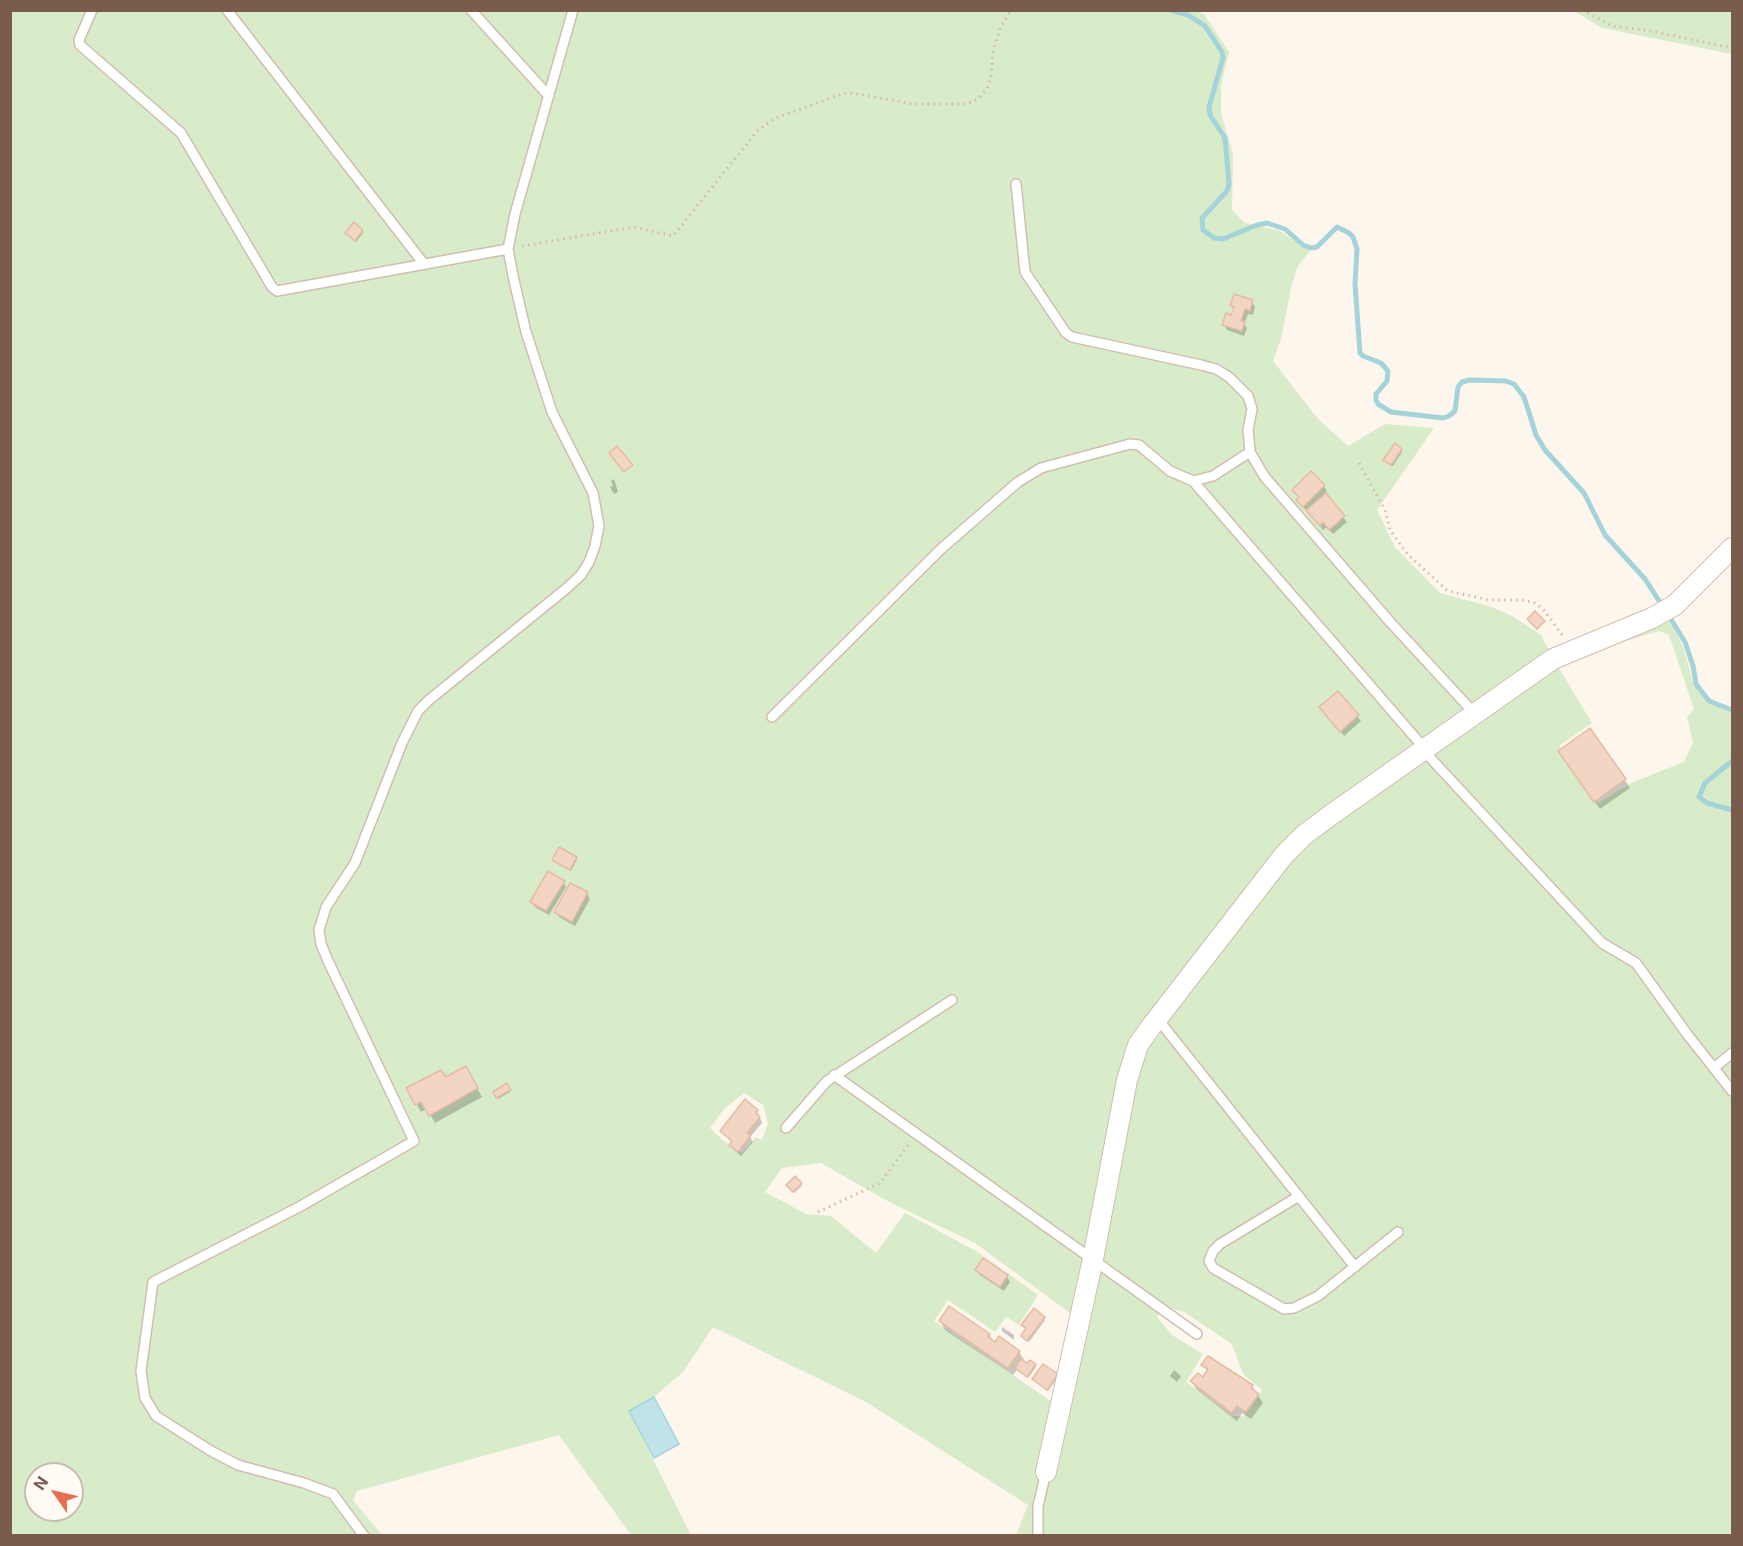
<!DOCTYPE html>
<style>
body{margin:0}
#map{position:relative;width:1743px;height:1546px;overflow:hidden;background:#fdf6ec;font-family:Inter,sans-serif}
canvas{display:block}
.frame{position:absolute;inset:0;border:12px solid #7a5c4d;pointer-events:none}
.north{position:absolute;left:24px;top:1462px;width:60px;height:60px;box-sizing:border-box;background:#fffaf3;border:2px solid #cabbb1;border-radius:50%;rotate:304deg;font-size:16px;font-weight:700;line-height:24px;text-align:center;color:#7a5c4d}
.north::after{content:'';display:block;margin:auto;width:21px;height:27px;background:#e76f51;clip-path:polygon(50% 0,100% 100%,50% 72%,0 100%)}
</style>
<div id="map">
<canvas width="1743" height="1546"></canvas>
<div class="frame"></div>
<div class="north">N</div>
</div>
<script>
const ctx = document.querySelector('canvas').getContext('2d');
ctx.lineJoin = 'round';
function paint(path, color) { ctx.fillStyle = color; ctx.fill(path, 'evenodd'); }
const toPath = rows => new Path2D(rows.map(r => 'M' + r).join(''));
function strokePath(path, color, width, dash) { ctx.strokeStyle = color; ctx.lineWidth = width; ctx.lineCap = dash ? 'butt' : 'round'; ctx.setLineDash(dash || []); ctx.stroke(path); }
const green = toPath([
 [1196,10,1204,14,1229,52,1221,85,1221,113,1233,153,1232,210,1245,223,1280,231,1310,251,1298,266,1292,283,1281,339,1273,361,1318,419,1348,446,1385,424,1434,428,1377,510,1395,547,1440,593,1492,607,1512,616,1541,635,1557,665,1592,723,1559,746,1598,803,1631,783,1684,762,1693,742,1687,717,1694,709,1669,635,1659,631,1616,644,1615,640,1667,620,1673,626,1684,649,1693,683,1706,701,1732,713,1732,1535,1016,1535,1028,1505,866,1402,713,1327,683,1372,654,1397,629,1411,691,1535,631,1535,559,1435,357,1491,353,1500,382,1535,11,1535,10,11],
 [744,1093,763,1105,768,1123,762,1140,756,1137,742,1153,725,1142,710,1128,724,1109],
 [821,1163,891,1203,975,1243,1074,1316,1055,1404,934,1321,948,1300,995,1332,1006,1317,1019,1325,1038,1295,978,1252,905,1213,876,1253,831,1216,806,1214,765,1192,782,1168],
 [1164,1306,1184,1312,1232,1344,1243,1374,1262,1390,1244,1416,1232,1416,1186,1382,1203,1354,1172,1335,1157,1317],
 [36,1474,72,1474,72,1510,36,1510],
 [1574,11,1732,11,1732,54,1602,28]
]);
const water = toPath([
 [654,1397,679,1444,654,1458,629,1411,654,1397]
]);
const shadow = toPath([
 [362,231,363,233,356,242,348,235],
 [1252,302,1255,307,1253,315,1248,314,1244,324,1247,328,1244,336,1227,330,1224,325,1232,317,1234,310,1232,305],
 [1401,450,1402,452,1393,466,1386,462],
 [1311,473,1324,486,1327,491,1324,494,1347,522,1333,534,1327,527,1323,530,1308,510,1307,511,1301,505,1298,500,1300,498,1293,490],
 [614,479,618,492,614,494,610,487,613,486,611,481],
 [1338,693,1361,721,1344,736,1324,712],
 [1565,759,1625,780,1630,788,1600,809],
 [576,858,577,860,571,871,554,860],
 [563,882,566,887,549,915,535,907,532,902],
 [587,893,590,899,575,926,559,917,556,912],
 [466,1068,482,1097,435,1123,427,1109,421,1112,408,1089,445,1079],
 [507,1085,510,1092,498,1099,495,1092],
 [757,1111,762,1123,750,1137,753,1142,741,1156,734,1150,731,1145,732,1143,722,1131],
 [801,1184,802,1186,794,1193,789,1187],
 [984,1261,1007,1276,1010,1282,1004,1291,980,1275,977,1270],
 [949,1308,989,1335,996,1344,1019,1352,1024,1360,1022,1362,1035,1365,1036,1367,1028,1378,1017,1370,1013,1375,945,1330,940,1321],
 [1044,1318,1045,1320,1029,1342,1023,1338,1027,1329,1024,1327],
 [1002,1327,1014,1335,1014,1340,1002,1331],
 [1203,1365,1252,1386,1263,1403,1251,1419,1242,1413,1237,1421,1197,1390,1192,1382,1204,1379,1208,1372],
 [1174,1370,1181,1376,1177,1382,1170,1376],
 [1057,1375,1058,1377,1048,1391,1034,1380]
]);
const stream = toPath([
 [1170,10,1188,15,1205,26,1222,52,1223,58,1209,107,1210,115,1225,138,1229,184,1227,191,1202,218,1203,230,1214,238,1223,239,1257,225,1267,223,1285,229,1303,245,1311,248,1317,247,1337,227,1349,233,1353,237,1357,249,1355,284,1360,353,1363,356,1381,363,1388,371,1387,381,1376,394,1376,400,1378,404,1391,412,1443,418,1449,416,1455,411,1458,387,1462,382,1470,380,1506,381,1514,384,1524,397,1536,435,1545,450,1584,493,1605,535,1645,579,1672,621,1685,642,1693,666,1696,684,1709,701,1732,710],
 [1732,761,1705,783,1699,797,1707,803,1732,810]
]);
const building = toPath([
 [354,222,363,230,355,241,345,233,354,222],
 [1234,294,1253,300,1250,311,1245,309,1241,321,1245,322,1242,331,1222,325,1226,313,1231,315,1234,307,1230,305,1234,294],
 [1395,443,1402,449,1391,465,1383,460,1395,443],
 [617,446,633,465,624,472,609,453,617,446],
 [1311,471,1325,485,1303,507,1296,500,1299,497,1292,490,1311,471],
 [1326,493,1345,516,1329,530,1323,522,1320,526,1306,510,1326,493],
 [1535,611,1545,621,1537,629,1527,619,1535,611],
 [1338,691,1359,715,1340,732,1319,707,1338,691],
 [1590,728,1626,779,1594,802,1558,751,1590,728],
 [559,847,577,857,570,870,552,860,559,847],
 [548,871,565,881,546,911,530,902,548,871],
 [570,883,588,892,572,922,554,912,570,883],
 [466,1066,478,1088,429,1116,421,1102,415,1105,406,1088,441,1070,446,1077,466,1066],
 [507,1083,511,1090,496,1098,493,1092,507,1083],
 [745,1099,758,1110,756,1113,760,1117,747,1133,751,1135,738,1152,729,1145,732,1141,720,1131,745,1099],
 [795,1176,802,1183,793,1192,786,1185,795,1176],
 [983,1258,1008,1275,1000,1287,975,1270,983,1258],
 [949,1306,990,1334,988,1337,995,1342,999,1336,1020,1351,1008,1368,939,1321,949,1306],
 [1034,1308,1045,1317,1027,1341,1021,1336,1026,1328,1021,1325,1034,1308],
 [1208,1356,1253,1385,1251,1388,1259,1394,1246,1412,1237,1406,1232,1413,1190,1381,1198,1373,1203,1377,1208,1369,1201,1365,1208,1356],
 [1021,1359,1027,1363,1030,1360,1036,1364,1027,1377,1015,1368,1021,1359],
 [1043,1364,1058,1374,1047,1390,1032,1379,1043,1364]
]);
const path = toPath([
 [1582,10,1612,26,1651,31,1732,48],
 [522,246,634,227,673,236,758,130,776,118,836,96,847,93,858,94,912,104,967,104,978,99,987,89,991,77,993,52,1000,28,1011,10],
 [1359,463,1385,510,1390,530,1408,555,1448,591,1489,600,1521,600,1533,602,1543,609,1563,636],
 [818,1212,880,1183,908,1145]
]);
const service = toPath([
 [92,10,79,40,80,45,181,133,272,287,277,291,508,249],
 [227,10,424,264],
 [471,10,548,95],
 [1016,184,1025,272,1066,333,1072,337,1201,365,1216,369,1229,377,1248,396,1252,409,1248,430,1250,452,1264,476,1391,623,1475,714],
 [1193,481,1425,749],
 [772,717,941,549,1018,482,1041,468,1130,444,1139,445,1170,471,1193,481,1213,476,1250,452],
 [1423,750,1602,943,1636,963,1687,1034,1732,1091],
 [1157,1018,1355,1267],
 [1714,1068,1732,1053],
 [834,1075,1197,1334],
 [786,1128,827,1081,952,1000],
 [1299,1196,1220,1244,1213,1251,1209,1261,1213,1268,1284,1309,1294,1308,1318,1296,1398,1232],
 [364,1536,333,1494,304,1483,238,1465,211,1451,156,1416,145,1398,141,1371,153,1282,299,1207,414,1141,328,961,321,944,319,930,326,907,355,863,402,743,418,711,429,700,567,588,581,575,589,562,595,546,599,526,593,493,552,412,526,332,513,276,508,249,515,214,573,10],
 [1038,1536,1038,1506,1046,1472]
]);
const minor = toPath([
 [1046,1472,1093,1259,1127,1080,1138,1045,1150,1028,1284,855,1304,835,1335,812,1553,659,1652,618,1675,605,1732,548]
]);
paint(green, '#d8ecc9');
paint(water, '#bfe3e8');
strokePath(water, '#a5d3da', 1.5);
paint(shadow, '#0003');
strokePath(stream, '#a5d3da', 5);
paint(building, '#f3d5c3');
strokePath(building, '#e6bba3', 1.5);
strokePath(service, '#d1beb0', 12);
strokePath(minor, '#d1beb0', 22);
strokePath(path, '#d9b8a5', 3, [1.5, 4.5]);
strokePath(service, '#fff', 9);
strokePath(minor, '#fff', 20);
</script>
